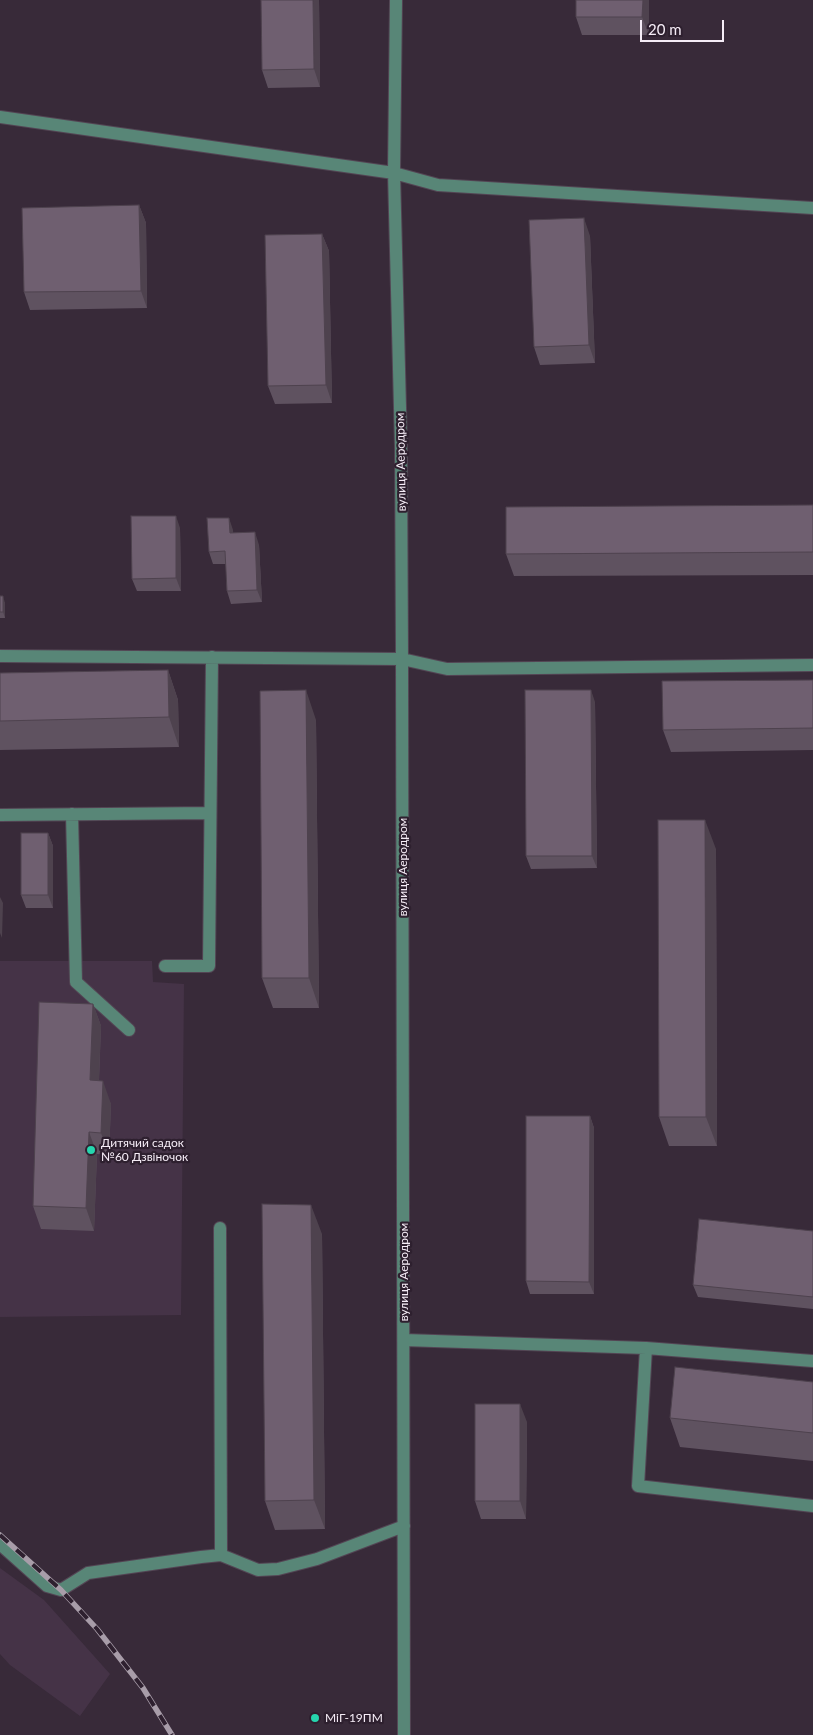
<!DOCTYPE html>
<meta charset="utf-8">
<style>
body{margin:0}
#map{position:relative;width:813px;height:1735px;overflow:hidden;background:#382a39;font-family:Lato,sans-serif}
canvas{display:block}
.scale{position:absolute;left:640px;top:20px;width:84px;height:22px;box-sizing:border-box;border:2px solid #f6edf7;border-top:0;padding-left:6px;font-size:15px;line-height:18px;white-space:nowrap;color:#f6edf7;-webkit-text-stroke:4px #2e202f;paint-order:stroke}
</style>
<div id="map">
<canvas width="813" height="1735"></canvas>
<div class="scale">20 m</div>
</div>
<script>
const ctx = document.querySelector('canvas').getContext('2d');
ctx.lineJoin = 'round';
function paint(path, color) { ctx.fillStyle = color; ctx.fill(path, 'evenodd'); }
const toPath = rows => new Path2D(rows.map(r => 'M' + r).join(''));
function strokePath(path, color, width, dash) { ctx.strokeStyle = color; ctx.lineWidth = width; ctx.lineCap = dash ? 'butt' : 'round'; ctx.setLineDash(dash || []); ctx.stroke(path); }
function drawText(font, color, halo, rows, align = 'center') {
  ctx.font = font + ' Lato,sans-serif'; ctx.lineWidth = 4.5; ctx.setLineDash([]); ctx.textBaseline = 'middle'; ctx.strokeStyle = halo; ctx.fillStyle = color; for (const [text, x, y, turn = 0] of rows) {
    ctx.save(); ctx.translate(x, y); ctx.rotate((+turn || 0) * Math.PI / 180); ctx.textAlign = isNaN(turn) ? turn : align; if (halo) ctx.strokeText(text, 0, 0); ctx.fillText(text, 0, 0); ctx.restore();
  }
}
const built = toPath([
 [0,961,152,961,153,982,184,984,181,1315,0,1317],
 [0,1568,44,1600,110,1674,80,1716,10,1665,0,1654]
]);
const minor = toPath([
 [396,0,394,173,401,447,402,659,404,1735],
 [0,117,394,173,438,185,813,208],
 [0,656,402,659,447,669,813,665],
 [72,814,76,982,129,1030],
 [0,815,210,813],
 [165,966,209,966,212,657],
 [220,1228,221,1555],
 [404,1340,646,1348,813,1361],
 [646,1348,638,1486,813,1506],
 [0,1544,47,1586,61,1590,88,1573,201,1557,221,1555,258,1570,278,1569,317,1559,404,1526]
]);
const rail = toPath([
 [0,1535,61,1590,97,1629,143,1688,172,1735]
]);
const wall = toPath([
 [319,0,320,87,268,88,262,70],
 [649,0,649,35,582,35,576,17],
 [139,205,146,223,147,308,30,310,24,292],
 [322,234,329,251,332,403,275,404,268,386],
 [590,236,595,363,540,365,534,347],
 [813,505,813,575,514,576,506,554],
 [180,528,181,591,137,591,132,579],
 [233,530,233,533,259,545,262,602,231,604,227,591,226,564,213,564,209,552],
 [0,596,5,603,5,618,0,618],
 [168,670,178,700,179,747,0,750,0,673],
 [813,680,813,750,671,752,663,730],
 [595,702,597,868,531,869,526,856],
 [316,720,319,1008,273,1008,262,978],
 [48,833,53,846,53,908,26,908,21,895],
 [716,849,717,1146,669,1146,659,1117],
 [93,1004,101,1026,99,1081,111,1104,109,1155,97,1154,94,1231,41,1229,33,1206],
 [590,1116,594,1128,594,1294,530,1294,526,1281],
 [813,1231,813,1309,698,1297,693,1285],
 [322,1234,325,1529,275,1530,265,1501],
 [813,1382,813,1461,680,1447,670,1418],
 [527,1422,526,1519,481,1519,475,1501]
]);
const shadedWall = toPath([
 [313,0,319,0,320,87,314,69],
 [643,0,649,0,649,35,642,17],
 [139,205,146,223,147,308,141,291],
 [584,218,590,236,595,363,589,345],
 [322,234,329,251,332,403,326,385],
 [176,516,180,528,181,591,176,578],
 [229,518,233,530,234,546,230,533],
 [255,532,259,545,262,602,257,590],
 [3,596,5,603,5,618,3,612],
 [168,670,178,700,179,747,169,717],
 [306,690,316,720,319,1008,309,978],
 [591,690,595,702,597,868,592,856],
 [705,820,716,849,717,1146,706,1117],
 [48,833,53,846,53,908,48,895],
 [0,897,3,903,2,938,0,933],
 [93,1004,101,1026,98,1103,90,1080],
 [103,1081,111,1104,109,1155,101,1133],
 [590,1116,594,1128,594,1294,589,1282],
 [89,1132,97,1154,94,1231,86,1208],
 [311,1205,322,1234,325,1529,314,1500],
 [520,1404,527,1422,526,1519,520,1501]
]);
const building = toPath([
 [261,0,313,0,314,69,262,70,261,0],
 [576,0,643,0,642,17,576,17,576,0],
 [139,205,141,291,24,292,22,208,139,205],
 [584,218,589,345,534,347,529,220,584,218],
 [322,234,326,385,268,386,265,235,322,234],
 [813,505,813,552,506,554,506,507,813,505],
 [131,516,176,516,176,578,132,579,131,516],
 [207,518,229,518,230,533,255,532,257,590,227,591,225,551,209,552,207,518],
 [0,596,3,596,3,612,0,612,0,596],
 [168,670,169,717,0,721,0,673,168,670],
 [813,680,813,728,663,730,662,681,813,680],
 [306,690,309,978,262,978,260,691,306,690],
 [525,690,591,690,592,856,526,856,525,690],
 [658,820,705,820,706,1117,659,1117,658,820],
 [21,833,48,833,48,895,21,895,21,833],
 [39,1002,93,1004,90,1080,103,1081,101,1133,89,1132,86,1208,33,1206,39,1002],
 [526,1116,590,1116,589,1282,526,1281,526,1116],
 [262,1204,311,1205,314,1500,265,1501,262,1204],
 [699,1219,813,1231,813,1297,693,1285,699,1219],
 [675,1367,813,1382,813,1433,670,1418,675,1367],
 [475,1404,520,1404,520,1501,475,1501,475,1404]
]);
const markers = [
 [91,1150,5,"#26d5ae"],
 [315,1718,5,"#26d5ae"]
];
const streetNames = [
 ["вулиця Аеродром",401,462,-91],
 ["вулиця Аеродром",403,867,-90],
 ["вулиця Аеродром",404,1272,-90]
];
const poiNames = [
 ["Дитячий садок",101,1143],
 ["№60 Дзвіночок",101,1157],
 ["МіГ-19ПМ",325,1718]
];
paint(built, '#453347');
strokePath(minor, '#534554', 14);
strokePath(minor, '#588677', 12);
strokePath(rail, '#a89da9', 5.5);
strokePath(rail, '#2e202f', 4, [11]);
paint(wall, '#5f5260');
paint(shadedWall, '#4e424e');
paint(building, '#6f5f70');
strokePath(building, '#4e424e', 1);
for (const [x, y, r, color] of markers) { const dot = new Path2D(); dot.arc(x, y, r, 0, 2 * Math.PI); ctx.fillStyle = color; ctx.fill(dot); strokePath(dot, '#2e202f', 2); }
drawText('12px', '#f6edf7', '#2e202f', streetNames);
drawText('12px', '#f6edf7', '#2e202f', poiNames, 'left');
</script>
